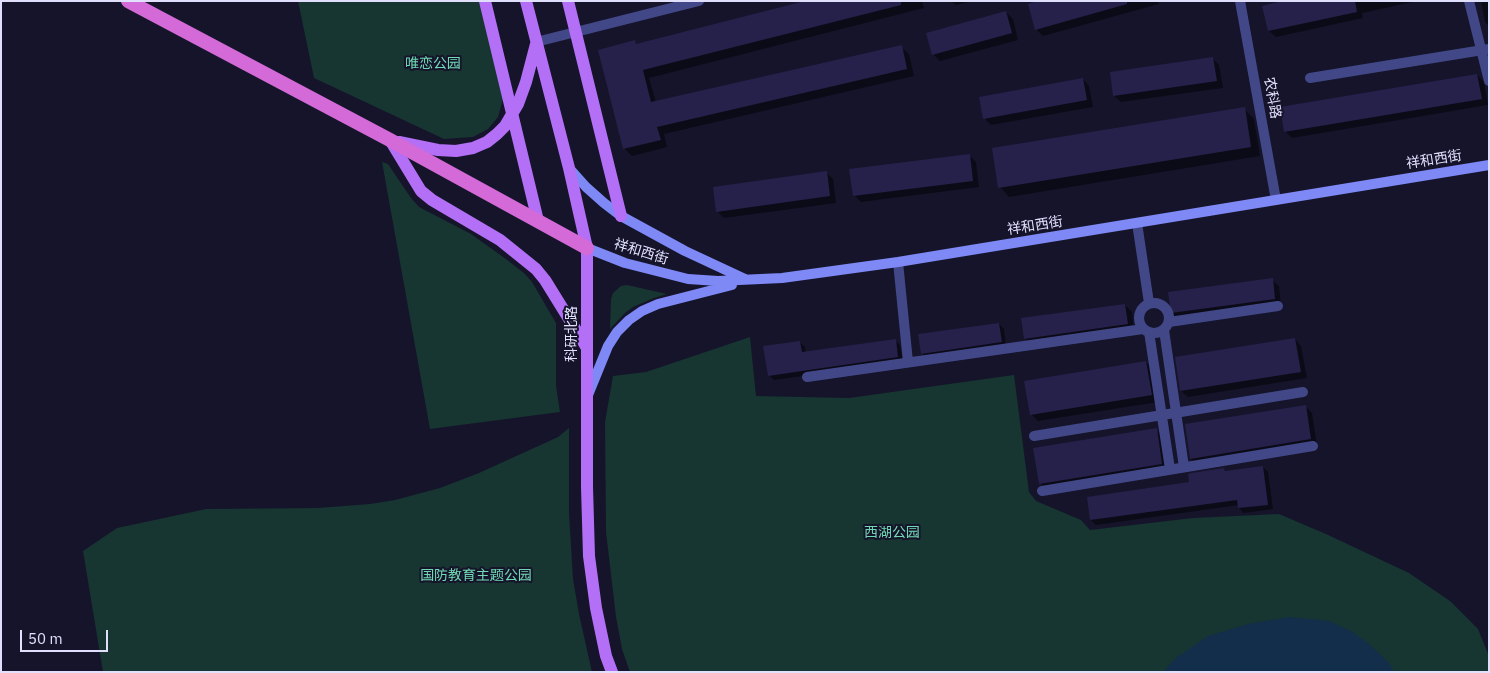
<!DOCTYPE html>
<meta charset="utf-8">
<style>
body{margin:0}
#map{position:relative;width:1490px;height:673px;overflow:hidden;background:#15142b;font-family:"IBM Plex Sans",sans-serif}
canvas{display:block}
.frame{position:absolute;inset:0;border:2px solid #e0e0fd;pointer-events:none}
.scale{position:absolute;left:20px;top:630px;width:88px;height:22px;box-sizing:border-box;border:2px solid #e0e0fd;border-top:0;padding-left:6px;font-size:15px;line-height:18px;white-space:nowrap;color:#e0e0fd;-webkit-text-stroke:4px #15142b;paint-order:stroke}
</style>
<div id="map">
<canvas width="1490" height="673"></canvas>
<div class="frame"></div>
<div class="scale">50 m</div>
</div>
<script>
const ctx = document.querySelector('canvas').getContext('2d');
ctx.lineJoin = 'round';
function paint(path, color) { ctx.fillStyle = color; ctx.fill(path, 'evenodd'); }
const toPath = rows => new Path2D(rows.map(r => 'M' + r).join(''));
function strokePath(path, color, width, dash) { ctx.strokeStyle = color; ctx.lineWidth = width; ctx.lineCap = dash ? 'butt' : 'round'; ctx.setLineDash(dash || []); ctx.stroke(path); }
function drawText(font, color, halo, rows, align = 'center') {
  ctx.font = font + ' "IBM Plex Sans","Noto Sans SC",sans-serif'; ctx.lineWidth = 4; ctx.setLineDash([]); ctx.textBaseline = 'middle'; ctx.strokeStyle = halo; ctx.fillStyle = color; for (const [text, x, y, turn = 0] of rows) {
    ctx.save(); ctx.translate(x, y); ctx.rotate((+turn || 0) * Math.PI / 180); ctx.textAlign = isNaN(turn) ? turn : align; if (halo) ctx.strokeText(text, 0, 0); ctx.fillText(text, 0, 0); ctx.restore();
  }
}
const green = toPath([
 [298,1,482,1,503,99,498,117,488,129,473,137,444,139,314,78],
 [382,162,388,164,411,198,419,207,471,234,506,259,525,274,532,282,556,323,556,386,560,412,430,429],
 [627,285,667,294,654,298,633,307,625,313,610,329,611,299,613,293,621,286],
 [750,337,756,396,849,398,1014,375,1029,492,1036,501,1081,520,1090,530,1193,518,1279,514,1326,534,1409,573,1450,601,1478,629,1489,656,1489,672,630,672,622,649,616,617,606,532,605,422,613,376,646,372],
 [569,428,569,513,573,579,579,614,592,672,103,672,83,551,117,528,206,509,318,508,370,504,395,500,440,488,479,473,558,437]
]);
const water = toPath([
 [1290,617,1329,621,1351,631,1369,644,1389,663,1394,672,1163,672,1176,658,1208,636,1248,624]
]);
const shadow = toPath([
 [810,1,922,1,924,8,649,78,656,102,901,47,909,54,914,76,664,134,667,147,632,156,624,148,635,42,638,45],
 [951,1,973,1,956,5],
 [1042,1,1158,1,1159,4,1043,36,1036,29],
 [1287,1,1417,1,1362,13,1363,18,1276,37,1269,31],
 [1481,1,1489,1,1489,26,1485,22],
 [1006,12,1013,19,1018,40,940,61,933,54],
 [1213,59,1219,65,1223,88,1121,102,1114,96],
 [1477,75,1484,82,1488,105,1292,138,1285,131],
 [1083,79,1089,86,1093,107,991,125,985,119],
 [1244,109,1254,119,1260,156,1009,197,1000,187],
 [969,155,976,162,979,187,861,202,854,195],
 [826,172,833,179,836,203,724,218,718,212],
 [1272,280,1279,286,1281,306,1179,320,1172,313,1170,293],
 [1125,305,1132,312,1134,331,1032,345,1025,338],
 [999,324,1004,329,1006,347,927,358,922,353],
 [1295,339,1301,346,1307,378,1188,397,1181,391],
 [895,340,900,345,903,362,774,380,769,375,800,342,805,347,806,353],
 [1146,362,1153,369,1158,402,1038,421,1031,414],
 [1305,406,1312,413,1317,446,1198,466,1191,459,1186,425],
 [1156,430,1163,436,1168,470,1047,490,1040,483],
 [1263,467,1268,472,1273,509,1244,513,1239,508,1239,505,1096,525,1091,520,1088,498,1191,483,1224,469,1227,472]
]);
const building = toPath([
 [805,1,901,1,901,5,643,70,651,102,902,45,907,69,657,127,661,140,623,149,598,50,635,40,636,44],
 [1037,1,1127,1,1127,4,1035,30,1028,4],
 [1282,1,1355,1,1357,12,1268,31,1262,6],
 [1006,11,1012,33,932,55,926,33],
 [1213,57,1217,81,1113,96,1110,72],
 [1477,74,1482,99,1284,132,1280,107],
 [1083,78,1087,100,983,119,979,97],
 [1245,107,1251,147,998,188,992,148],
 [970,154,973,181,853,196,849,169],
 [827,171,830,196,716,212,713,187],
 [1273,278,1275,299,1171,313,1168,292],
 [1125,304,1128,324,1024,339,1021,318],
 [999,323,1002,342,921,354,918,334],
 [1295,338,1301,372,1180,391,1175,357],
 [896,339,898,357,768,376,763,346,800,341,802,352],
 [1146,361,1152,395,1030,415,1024,381],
 [1306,405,1311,439,1190,459,1185,424],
 [1157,428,1162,464,1039,484,1033,448],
 [1263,466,1268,505,1238,508,1237,500,1090,520,1087,497,1189,482,1188,474,1191,473,1224,468,1225,471]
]);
const minor = toPath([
 [1469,1,1489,81],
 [1310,78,1489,49],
 [1137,223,1149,303],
 [898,262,908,362],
 '1139 318a15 15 0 1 1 30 0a15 15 0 1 1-30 0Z',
 [1169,322,1278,306],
 [1164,330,1184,467],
 [1149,332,1170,469],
 [807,377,1143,329],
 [1034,436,1303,392],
 [1042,491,1313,446]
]);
const tertiary = toPath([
 [1240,1,1276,200],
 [536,42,699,1]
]);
const secondary = toPath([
 [569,168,586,187,604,203,621,216,685,251,745,279],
 [587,248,625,263,688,279,718,281,782,278,898,262,1489,165],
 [588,395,608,346,617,332,629,320,642,311,658,304,732,285]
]);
const primary = toPath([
 [485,1,538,221],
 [526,1,569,168,587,248,587,487,589,556,596,608,606,656,612,672],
 [568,1,621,216],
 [390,140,421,191,432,200,500,240,536,269,545,280,587,348],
 [399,142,438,150,456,151,473,148,487,142,497,134,505,126,518,104,526,82,536,44]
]);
const trunk = toPath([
 [128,1,390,140,587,248]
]);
const parkNames = [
 ["唯恋公园",433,64],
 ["西湖公园",892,533],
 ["国防教育主题公园",476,576]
];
const streetNames = [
 ["农科路",1272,98,80],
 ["祥和西街",1434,160,-9],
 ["祥和西街",1035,226,-9],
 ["祥和西街",641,252,17],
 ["科研北路",572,334,-90]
];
paint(green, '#173531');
paint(water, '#122e4b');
paint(shadow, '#0007');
paint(building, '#25214b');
strokePath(minor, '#424887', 10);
strokePath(tertiary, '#424887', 10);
strokePath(secondary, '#7e89f6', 10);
strokePath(primary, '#b36ff5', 12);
strokePath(trunk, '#d46ad8', 14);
drawText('14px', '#70d9b3', '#15142b', parkNames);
drawText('14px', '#e0e0fd', '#15142b', streetNames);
</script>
